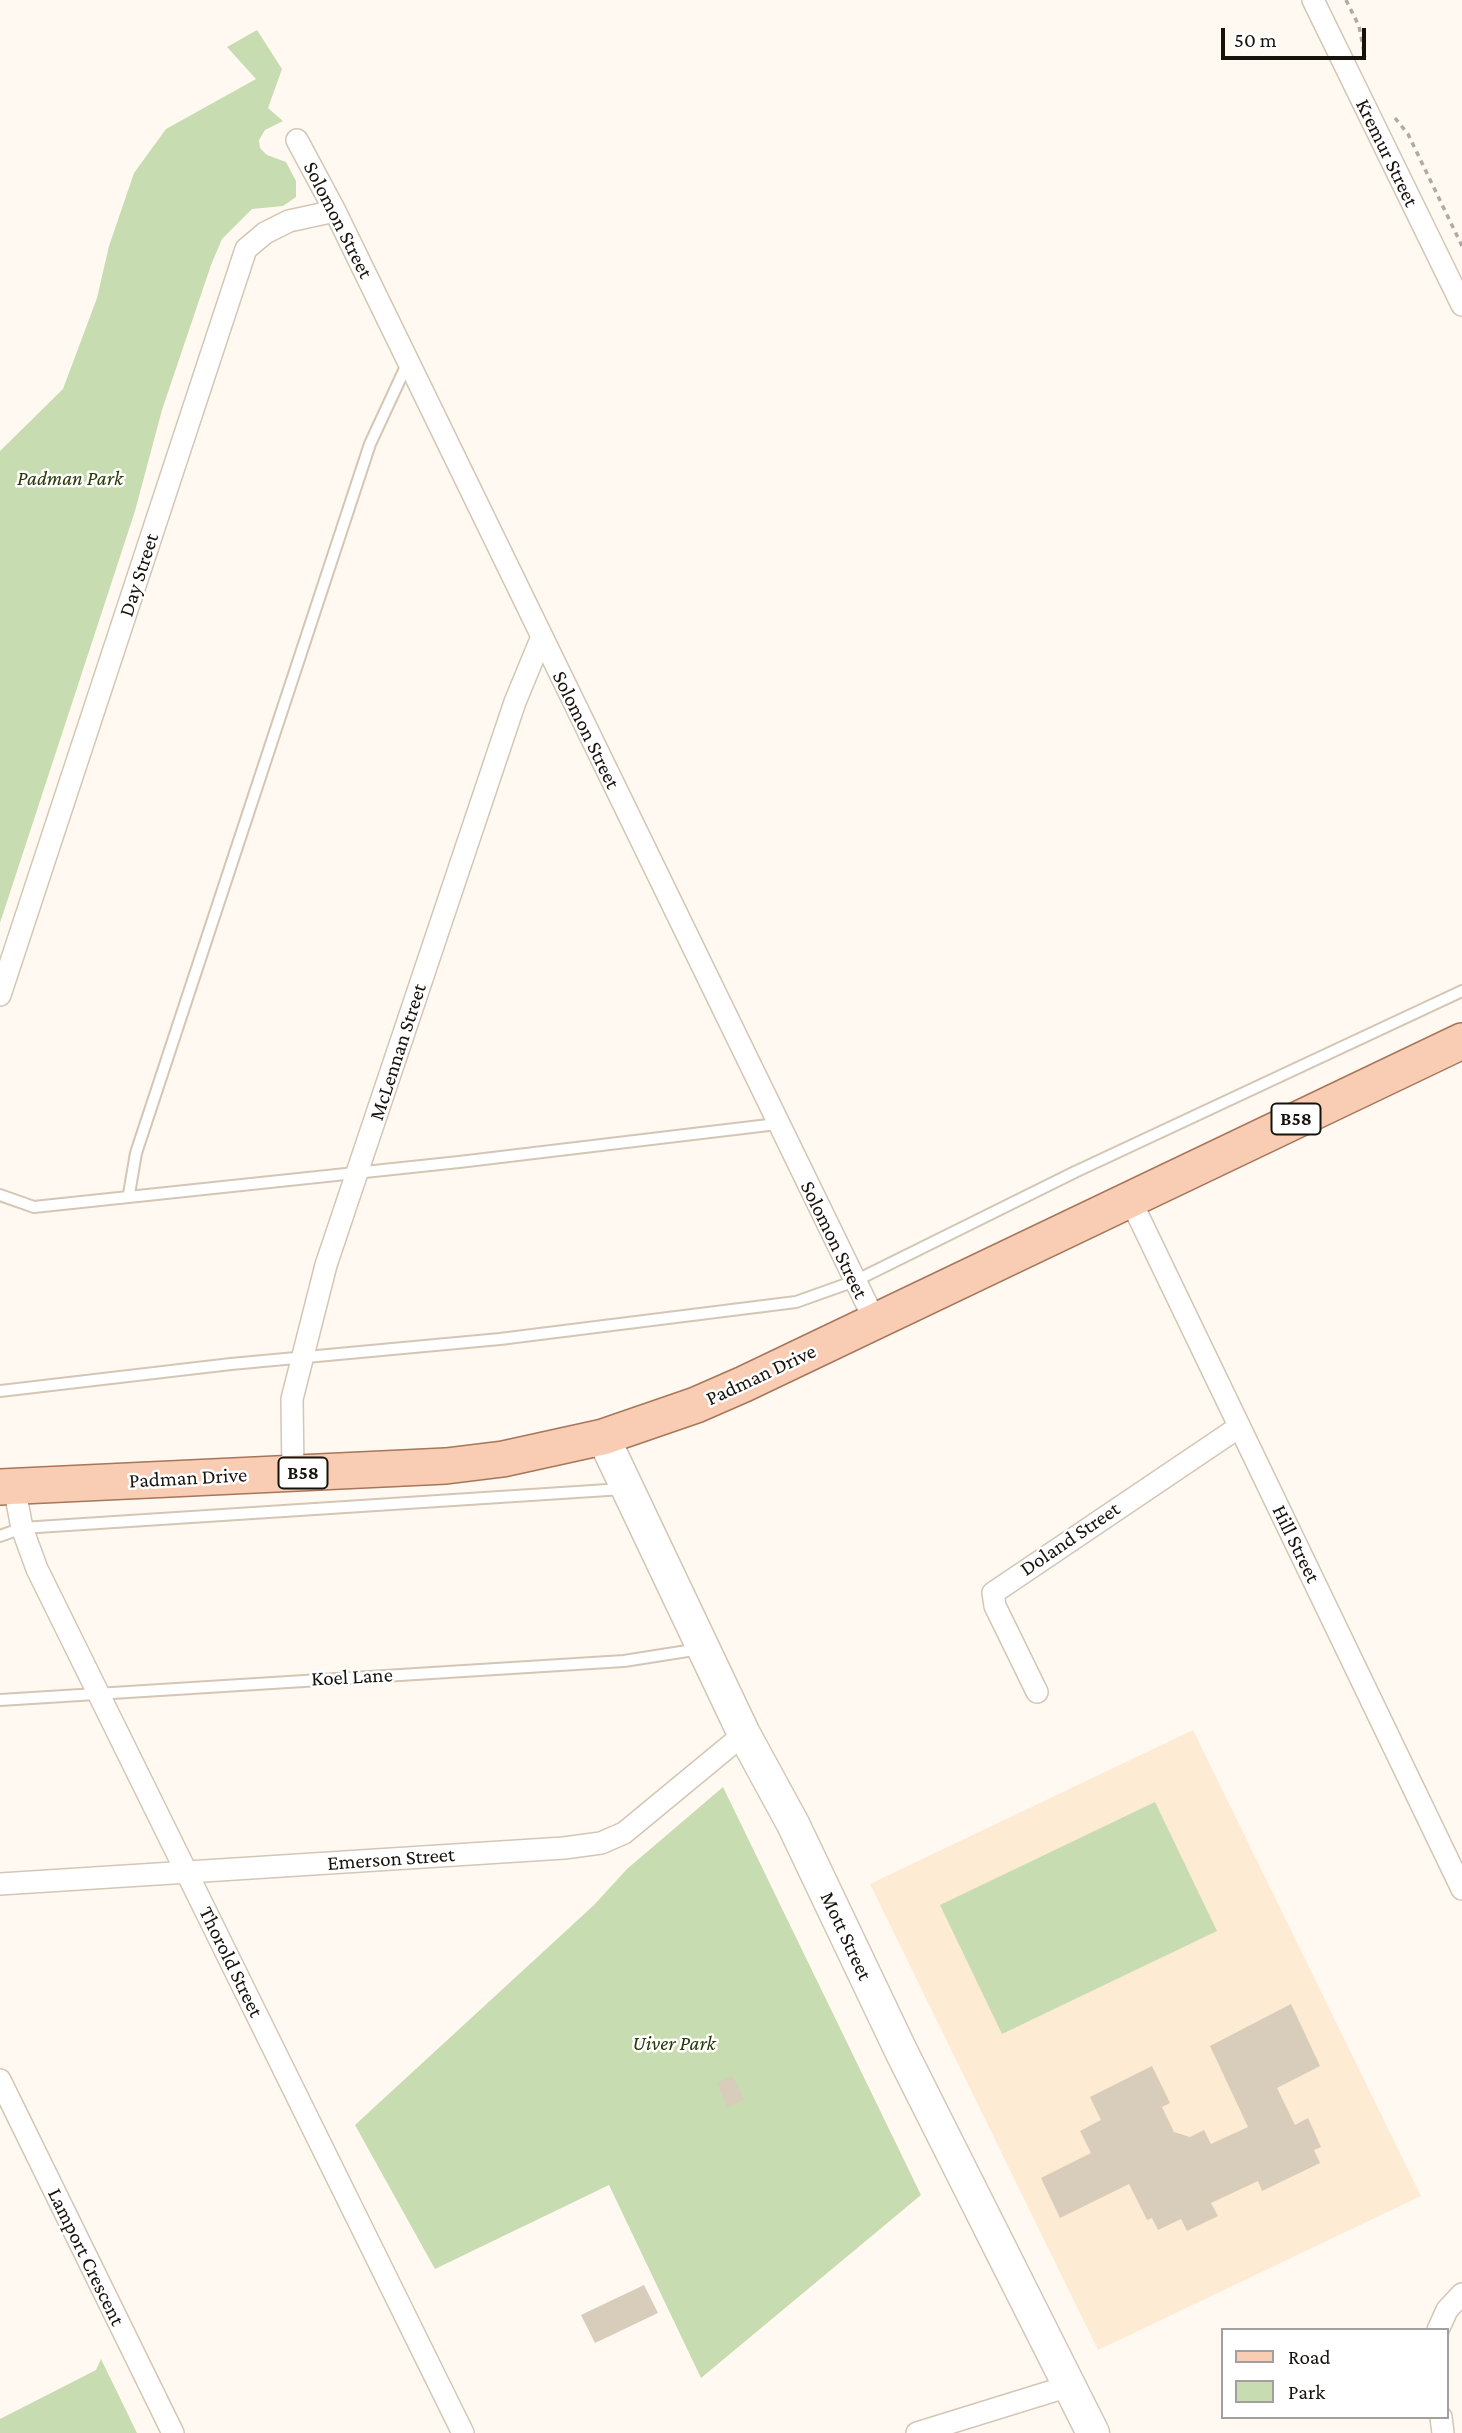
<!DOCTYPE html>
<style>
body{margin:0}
#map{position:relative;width:1462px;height:2433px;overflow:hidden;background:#fff9f2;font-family:"Crimson Pro",serif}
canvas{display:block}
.legend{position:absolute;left:1221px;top:2328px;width:228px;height:91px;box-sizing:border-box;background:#fff;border:2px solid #a2a09e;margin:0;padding:9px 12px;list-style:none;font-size:21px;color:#16120c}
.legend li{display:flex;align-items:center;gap:14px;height:35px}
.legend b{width:35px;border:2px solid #a2a09e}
.scale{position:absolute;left:1221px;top:28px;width:145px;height:32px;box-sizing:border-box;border:4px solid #16120c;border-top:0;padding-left:9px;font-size:21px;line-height:24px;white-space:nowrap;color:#16120c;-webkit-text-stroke:5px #fff;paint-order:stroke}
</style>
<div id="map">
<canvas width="1462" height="2433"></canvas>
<ul class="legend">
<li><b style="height:9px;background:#f9cdb4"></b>Road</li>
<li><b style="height:19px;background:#c7dcb0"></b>Park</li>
</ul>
<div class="scale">50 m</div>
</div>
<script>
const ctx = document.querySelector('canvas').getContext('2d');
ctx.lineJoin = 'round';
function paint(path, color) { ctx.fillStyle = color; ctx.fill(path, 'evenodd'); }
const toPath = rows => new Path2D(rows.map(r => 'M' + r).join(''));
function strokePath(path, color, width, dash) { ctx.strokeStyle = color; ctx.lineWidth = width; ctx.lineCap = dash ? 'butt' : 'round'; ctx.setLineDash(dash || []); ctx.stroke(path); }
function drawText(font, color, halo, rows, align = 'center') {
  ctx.font = font + ' "Crimson Pro",serif'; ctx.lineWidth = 5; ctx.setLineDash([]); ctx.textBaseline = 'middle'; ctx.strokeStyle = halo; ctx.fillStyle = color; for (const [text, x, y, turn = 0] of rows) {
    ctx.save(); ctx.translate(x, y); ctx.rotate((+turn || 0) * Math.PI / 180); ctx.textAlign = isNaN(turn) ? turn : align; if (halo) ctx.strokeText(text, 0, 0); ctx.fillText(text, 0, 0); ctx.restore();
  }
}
const built = toPath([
 [1193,1730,1421,2196,1098,2350,870,1884]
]);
const green = toPath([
 [257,30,282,69,268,108,283,121,265,130,259,140,260,148,267,155,286,162,296,181,296,197,283,206,252,209,222,239,211,265,162,410,135,511,0,923,0,451,63,389,97,298,109,246,134,173,166,129,256,79,227,47],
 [723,1787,921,2195,701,2378,609,2185,435,2269,355,2125,594,1905,627,1869],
 [1155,1802,1217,1931,1002,2034,940,1905],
 [101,2359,137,2433,0,2433,0,2419,96,2370]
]);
const building = toPath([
 [1291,2004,1320,2066,1277,2088,1295,2125,1308,2118,1321,2147,1314,2150,1320,2163,1262,2191,1258,2181,1211,2203,1218,2216,1187,2231,1181,2219,1158,2230,1152,2218,1147,2220,1129,2184,1060,2218,1041,2178,1091,2153,1080,2131,1101,2120,1090,2097,1152,2066,1170,2103,1162,2107,1174,2132,1190,2137,1204,2130,1211,2144,1248,2127,1210,2046],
 [733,2076,744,2100,727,2107,717,2083],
 [644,2285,658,2313,595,2343,581,2315]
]);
const path = toPath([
 [1346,0,1359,26,1365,57],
 [1395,118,1408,134,1462,246]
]);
const lane = toPath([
 [129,1194,136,1153,370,444,408,362],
 [0,1195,34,1207,459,1162,777,1124],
 [0,1391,231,1364,500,1339,796,1302,855,1281,1075,1172,1462,991],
 [0,1536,22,1528,623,1489],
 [0,1700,624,1661,700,1649]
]);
const street = toPath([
 [1313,0,1462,305],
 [297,140,335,211,875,1321],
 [0,995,246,249,265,233,289,221,335,211],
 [1130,1199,1462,1889],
 [293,1474,292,1399,326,1265,515,702,541,639],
 [14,1486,22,1528,37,1569,463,2433],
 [1037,1692,995,1606,993,1593,1239,1427],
 [0,1884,564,1848,601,1843,624,1833,744,1734],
 [0,2080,173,2433],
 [1438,2330,1447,2310,1462,2294],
 [1441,2417,1443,2433],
 [917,2433,1069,2386]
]);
const secondary = toPath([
 [603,1437,744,1734,793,1824,902,2053,1093,2433]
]);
const primary = toPath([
 [0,1487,446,1466,503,1459,603,1437,696,1405,744,1384,1462,1041]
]);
const shields = [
 [1296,1119,49],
 [303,1473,49]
];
const shieldNames = [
 ["B58",1296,1119],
 ["B58",303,1473]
];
const streetNames = [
 ["Kremur Street",1387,153,64],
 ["Solomon Street",338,220,63],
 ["Day Street",139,575,-72],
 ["Solomon Street",586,730,64],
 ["McLennan Street",398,1052,-72],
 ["Solomon Street",834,1240,64],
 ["Padman Drive",761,1375,-25],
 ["Padman Drive",188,1478,-3],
 ["Doland Street",1070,1539,-34],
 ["Hill Street",1296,1544,64],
 ["Koel Lane",352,1677,-3],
 ["Emerson Street",391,1859,-4],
 ["Mott Street",846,1936,65],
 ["Thorold Street",231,1962,64],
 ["Lamport Crescent",86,2257,64]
];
const parkNames = [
 ["Padman Park",70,479],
 ["Uiver Park",674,2044]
];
paint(built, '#feebd3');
paint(green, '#c7dcb0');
paint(building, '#d8ccba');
strokePath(lane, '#d4c6b5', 14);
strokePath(street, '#d4c6b5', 24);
strokePath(secondary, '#d4c6b5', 35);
strokePath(primary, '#a77559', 38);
strokePath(path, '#b0aaa4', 3.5, [5, 5]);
strokePath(lane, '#fff', 10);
strokePath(street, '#fff', 21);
strokePath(secondary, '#fff', 32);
strokePath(primary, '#f9cdb4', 35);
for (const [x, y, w] of shields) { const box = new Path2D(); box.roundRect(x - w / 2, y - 15.5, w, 31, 5); ctx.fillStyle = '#fff'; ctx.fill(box); strokePath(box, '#16120c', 2); }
drawText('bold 19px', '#16120c', null, shieldNames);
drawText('21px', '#16120c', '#fff', streetNames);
drawText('italic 21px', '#263905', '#fff', parkNames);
</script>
